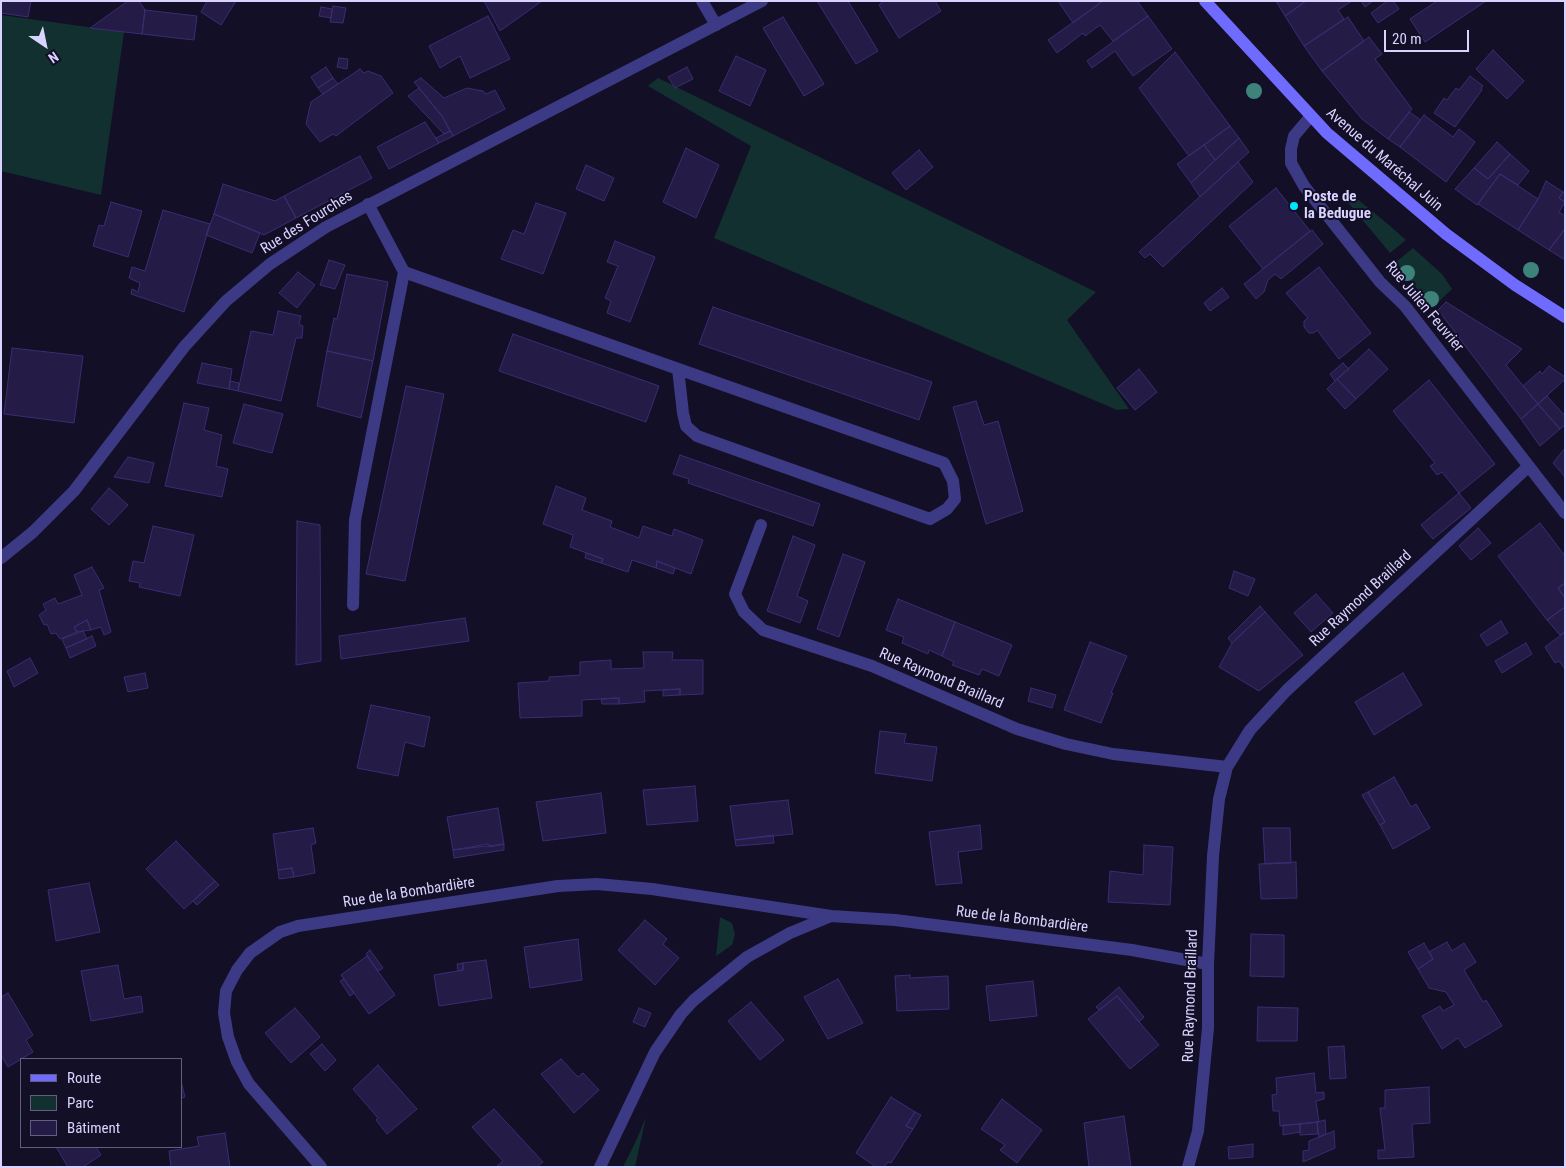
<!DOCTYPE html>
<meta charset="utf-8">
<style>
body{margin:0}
#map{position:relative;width:1566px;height:1168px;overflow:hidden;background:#130f26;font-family:"Roboto Condensed",sans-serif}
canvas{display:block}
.frame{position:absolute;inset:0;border:2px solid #d9d4ff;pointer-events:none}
.legend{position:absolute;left:20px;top:1058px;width:162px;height:90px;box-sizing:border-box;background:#130f26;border:1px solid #625e7d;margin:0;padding:6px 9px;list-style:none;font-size:15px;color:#d9d4ff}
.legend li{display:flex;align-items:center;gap:10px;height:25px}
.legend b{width:25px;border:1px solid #625e7d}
.north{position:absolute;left:20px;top:20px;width:50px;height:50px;-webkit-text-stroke:4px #130f26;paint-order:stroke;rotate:146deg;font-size:14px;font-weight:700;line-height:20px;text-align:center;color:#d9d4ff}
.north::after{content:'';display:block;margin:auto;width:18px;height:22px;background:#d9d4ff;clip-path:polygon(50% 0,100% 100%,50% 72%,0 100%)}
.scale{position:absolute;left:1384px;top:30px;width:85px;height:22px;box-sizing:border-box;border:2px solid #d9d4ff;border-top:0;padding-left:6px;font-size:15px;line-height:18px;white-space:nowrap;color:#d9d4ff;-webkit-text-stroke:4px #130f26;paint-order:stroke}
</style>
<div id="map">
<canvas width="1566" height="1168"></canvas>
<div class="frame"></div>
<ul class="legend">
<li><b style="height:6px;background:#6f6bff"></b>Route</li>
<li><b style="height:14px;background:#12302f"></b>Parc</li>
<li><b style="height:14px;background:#241b47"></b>Bâtiment</li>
</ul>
<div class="north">N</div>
<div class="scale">20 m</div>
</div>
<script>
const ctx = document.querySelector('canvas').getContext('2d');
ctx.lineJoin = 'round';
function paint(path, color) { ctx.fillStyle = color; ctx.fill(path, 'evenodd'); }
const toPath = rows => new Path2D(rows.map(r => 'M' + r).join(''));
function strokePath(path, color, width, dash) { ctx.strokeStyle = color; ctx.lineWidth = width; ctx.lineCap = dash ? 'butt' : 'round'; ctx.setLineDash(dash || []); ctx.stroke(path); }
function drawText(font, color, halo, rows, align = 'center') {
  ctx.font = font + ' "Roboto Condensed",sans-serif'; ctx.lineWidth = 4; ctx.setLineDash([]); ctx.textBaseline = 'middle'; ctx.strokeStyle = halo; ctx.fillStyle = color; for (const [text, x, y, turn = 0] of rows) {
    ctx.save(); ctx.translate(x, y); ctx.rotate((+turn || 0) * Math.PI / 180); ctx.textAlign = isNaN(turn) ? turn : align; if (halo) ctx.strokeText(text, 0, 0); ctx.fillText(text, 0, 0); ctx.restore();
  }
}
const green = toPath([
 [1,15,124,32,101,195,1,171],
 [658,78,1096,292,1067,320,1129,409,1117,410,714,238,751,146,648,86],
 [1350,193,1389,225,1406,240,1390,253,1345,199],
 [1413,248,1442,274,1452,289,1432,308,1396,262],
 [720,917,732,923,735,934,732,945,716,956],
 [646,1117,635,1167,623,1167,636,1141]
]);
const building = toPath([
 [1,1,31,1,28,17,1,13,1,1],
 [128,1,139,1,145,10,142,34,90,28,128,1],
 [207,1,236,1,221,25,201,12,207,1],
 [484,1,542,1,500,31,484,1],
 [817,1,848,1,878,51,856,64,817,1],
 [884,1,935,1,941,11,899,38,879,5,884,1],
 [1058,1,1103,1,1073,23,1058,1],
 [1103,1,1137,1,1148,16,1113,41,1100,25,1085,36,1083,33,1057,53,1048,40,1103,1],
 [1276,1,1306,1,1285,16,1276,1],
 [1306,1,1352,1,1338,10,1344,19,1304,46,1285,16,1306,1],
 [1361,1,1373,1,1365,7,1361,1],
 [1387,1,1393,1,1399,9,1378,23,1371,13,1387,1],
 [1437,1,1486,1,1425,42,1410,19,1437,1],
 [333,6,346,8,343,23,330,22,333,6],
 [321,7,332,9,331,18,319,16,321,7],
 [145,10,197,16,194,40,142,34,145,10],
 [488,16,510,59,470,78,460,56,440,68,429,46,488,16],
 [1148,16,1172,49,1133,76,1115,51,1092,68,1087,61,1148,16],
 [783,17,824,84,804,96,763,28,783,17],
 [1348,17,1364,41,1322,71,1304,46,1348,17],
 [1369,37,1382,54,1375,59,1412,109,1388,139,1362,119,1322,71,1369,37],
 [1493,50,1524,81,1507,99,1476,69,1493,50],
 [1175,52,1230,126,1189,156,1139,88,1175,52],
 [736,56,766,70,750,106,719,91,736,56],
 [339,58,348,59,347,69,337,67,339,58],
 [326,67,333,78,318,88,311,77,326,67],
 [687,67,693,79,675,88,668,77,687,67],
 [360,69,364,73,368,71,381,76,393,93,336,136,333,134,320,142,306,124,311,102,360,69],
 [1470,76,1483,86,1481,88,1482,90,1455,127,1434,113,1444,98,1447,100,1456,88,1459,90,1470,76],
 [333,78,338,84,323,94,318,88,333,78],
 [421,78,444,98,467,88,483,91,486,94,495,90,505,109,453,136,442,116,414,82,421,78],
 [419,88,442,116,450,131,444,134,408,96,419,88],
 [1409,112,1421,120,1400,147,1388,139,1409,112],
 [1424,115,1453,137,1459,129,1475,142,1446,182,1400,147,1424,115],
 [425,122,439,143,389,169,377,147,425,122],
 [1230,126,1239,138,1215,160,1204,145,1230,126],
 [450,131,453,136,439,143,436,138,450,131],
 [1239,138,1249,152,1200,197,1191,183,1239,138],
 [1497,142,1510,154,1488,179,1474,168,1497,142],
 [1204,145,1215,160,1191,183,1177,164,1204,145],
 [686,148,719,165,696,218,663,202,686,148],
 [919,150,933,167,906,190,892,173,919,150],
 [1510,154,1529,171,1518,185,1500,174,1477,205,1455,189,1474,168,1488,179,1510,154],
 [360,156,372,178,296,218,284,196,360,156],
 [1238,162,1253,182,1163,267,1150,254,1145,258,1139,252,1238,162],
 [586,165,614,178,604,201,576,189,586,165],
 [1500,174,1538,199,1518,230,1478,204,1500,174],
 [1546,181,1563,192,1559,198,1565,202,1559,212,1565,216,1565,229,1549,250,1518,230,1538,199,1546,181],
 [223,184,275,201,284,196,296,218,264,235,214,214,223,184],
 [1276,188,1310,231,1263,269,1229,226,1276,188],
 [1563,192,1565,193,1564,202,1559,198,1563,192],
 [111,202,142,211,128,257,93,246,99,225,104,226,111,202],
 [536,203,566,213,543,274,501,259,513,230,524,234,536,203],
 [163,210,210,224,184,312,131,294,132,289,138,292,140,283,129,278,132,267,145,271,163,210],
 [214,214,260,233,252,253,206,235,214,214],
 [1565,229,1565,260,1549,250,1565,229],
 [1312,230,1323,244,1281,279,1275,274,1268,280,1264,292,1256,299,1244,284,1312,230],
 [615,241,655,257,630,322,607,313,611,301,605,298,618,266,607,262,615,241],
 [329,260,345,265,335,289,320,285,329,260],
 [1319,267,1371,333,1339,359,1317,330,1314,333,1309,333,1304,327,1304,321,1308,318,1286,293,1319,267],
 [298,272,315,285,297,308,279,293,298,272],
 [347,274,388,282,373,361,327,351,334,318,337,319,347,274],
 [1222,288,1229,297,1210,311,1204,303,1222,288],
 [1446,302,1522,349,1506,365,1538,404,1521,419,1438,310,1446,302],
 [713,307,932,382,919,420,699,344,713,307],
 [278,311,301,316,299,324,303,326,302,338,296,338,281,401,238,391,251,331,273,335,278,311],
 [513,334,659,386,646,422,499,371,513,334],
 [12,348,83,356,74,423,4,414,12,348],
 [1369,349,1388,369,1356,399,1337,379,1369,349],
 [327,351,373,361,361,418,317,406,327,351],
 [202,363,232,369,229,389,197,383,202,363],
 [1343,363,1349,369,1335,381,1330,374,1343,363],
 [1549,366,1565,377,1565,379,1538,404,1523,386,1540,371,1542,374,1549,366],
 [1139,369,1157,392,1135,410,1117,388,1139,369],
 [1337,379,1356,399,1345,409,1327,389,1337,379],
 [1429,380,1495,464,1459,493,1442,472,1437,475,1430,466,1435,463,1393,411,1429,380],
 [230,381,239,383,238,391,229,389,230,381],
 [406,386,444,394,405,581,366,574,406,386],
 [1547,396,1565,416,1565,425,1560,429,1538,404,1547,396],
 [976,401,984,425,998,421,1023,511,986,524,953,407,976,401],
 [184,403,209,408,204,430,222,435,216,466,228,469,222,497,165,486,184,403],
 [244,404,283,414,272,453,233,443,244,404],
 [1538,404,1560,429,1540,446,1521,419,1538,404],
 [1565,448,1565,477,1553,463,1565,448],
 [680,455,820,504,813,526,688,483,689,479,673,474,680,455],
 [128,457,154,463,149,483,114,477,128,457],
 [556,486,586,498,582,510,612,521,610,527,639,538,643,526,672,536,674,529,703,540,691,574,657,561,656,568,632,560,628,572,601,563,603,559,570,547,573,535,543,524,556,486],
 [109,488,128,505,109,525,91,509,109,488],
 [1459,493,1471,508,1433,539,1421,525,1459,493],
 [297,521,320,525,321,661,296,665,297,521],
 [1540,523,1565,556,1565,583,1558,588,1565,598,1565,607,1547,620,1498,556,1540,523],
 [153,526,194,535,180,596,139,587,140,583,129,581,133,561,144,563,153,526],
 [1478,528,1491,543,1471,560,1459,546,1478,528],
 [793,536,815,545,797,596,808,601,800,623,767,611,793,536],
 [586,553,603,559,601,563,585,558,586,553],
 [843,554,865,562,839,637,817,629,843,554],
 [657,561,675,568,673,574,656,568,657,561],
 [92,567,104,588,99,590,111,632,104,635,101,627,91,630,87,620,74,627,77,632,60,639,56,633,51,634,47,624,44,625,39,615,46,610,43,604,55,598,58,604,82,595,74,575,92,567],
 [1234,571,1255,579,1248,596,1229,588,1234,571],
 [1565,583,1565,598,1558,588,1565,583],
 [1316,594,1333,613,1311,632,1294,613,1316,594],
 [898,599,955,622,942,656,929,650,928,654,902,643,904,637,886,630,898,599],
 [1260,606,1265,612,1232,643,1228,638,1260,606],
 [1565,607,1565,632,1560,635,1547,620,1565,607],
 [1265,612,1303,655,1259,691,1219,667,1232,643,1265,612],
 [465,618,469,641,341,659,339,636,465,618],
 [87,620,91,630,77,632,74,627,87,620],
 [1501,621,1508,633,1487,646,1480,635,1501,621],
 [955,622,1012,645,999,676,982,669,979,675,952,665,954,662,942,656,955,622],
 [83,631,87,639,66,648,62,639,83,631],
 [1565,632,1565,669,1559,661,1555,663,1545,647,1565,632],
 [92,636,96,646,70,658,66,648,92,636],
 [1090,642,1127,656,1111,693,1113,693,1101,723,1064,710,1090,642],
 [1526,643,1532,654,1502,673,1495,661,1526,643],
 [643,652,673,652,672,660,703,660,703,694,680,695,680,689,644,691,645,702,619,704,619,698,582,700,582,716,520,718,518,683,549,681,549,677,580,675,580,662,611,660,611,669,644,668,643,652],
 [30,658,38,673,14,687,7,671,30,658],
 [145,673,148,688,128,692,124,677,145,673],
 [1403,673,1422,705,1374,735,1355,702,1403,673],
 [1031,688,1056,695,1052,708,1028,701,1031,688],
 [680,689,680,695,663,696,663,690,680,689],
 [619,698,619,704,602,704,601,699,619,698],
 [371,705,430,717,424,747,405,742,398,776,357,768,371,705],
 [880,731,906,734,904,743,937,747,932,781,875,773,880,731],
 [1394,777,1411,807,1416,804,1430,828,1393,849,1380,825,1385,822,1368,792,1394,777],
 [695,786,698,821,647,825,643,790,695,786],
 [1368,792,1385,822,1380,825,1362,795,1368,792],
 [601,793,606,833,543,841,536,802,601,793],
 [788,800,793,834,735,840,730,806,788,800],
 [498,808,504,844,453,850,447,817,498,808],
 [980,825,982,849,958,852,962,883,936,885,929,832,980,825],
 [313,828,316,843,311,845,315,873,294,877,292,868,278,870,273,834,313,828],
 [1263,828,1290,828,1291,863,1265,864,1263,828],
 [773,835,774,843,736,846,735,840,773,835],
 [176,841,215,881,184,909,146,869,176,841],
 [488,844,490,847,504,844,504,850,454,858,453,850,488,844],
 [1144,845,1173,847,1170,905,1108,902,1110,871,1143,875,1144,845],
 [1296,862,1297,898,1261,899,1259,864,1296,862],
 [292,868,294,877,279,879,278,870,292,868],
 [215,881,219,885,197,905,193,901,215,881],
 [89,883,100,932,56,941,48,890,89,883],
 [645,920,667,939,663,944,679,958,655,985,618,950,645,920],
 [1251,934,1284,935,1284,977,1250,976,1251,934],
 [578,939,582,980,530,988,524,947,578,939],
 [1447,942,1452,951,1464,943,1476,962,1464,970,1483,1002,1486,1000,1502,1026,1465,1048,1458,1038,1442,1049,1422,1016,1440,1006,1443,1011,1454,1005,1446,992,1429,988,1418,969,1433,959,1429,952,1447,942],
 [1424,943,1433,959,1418,969,1408,952,1424,943],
 [370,950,383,968,378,971,366,954,370,950],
 [367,956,395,995,369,1014,341,975,367,956],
 [486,960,492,998,439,1006,434,975,463,970,463,963,486,960],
 [463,963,463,970,458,971,457,964,463,963],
 [118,965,124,999,141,996,143,1012,91,1021,81,971,118,965],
 [910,975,910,978,948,976,949,1009,897,1011,895,976,910,975],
 [344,979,354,993,350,996,340,981,344,979],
 [838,979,863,1023,828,1039,804,997,838,979],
 [1033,981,1037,1016,990,1021,986,986,1033,981],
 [1119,987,1144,1017,1139,1022,1117,996,1099,1010,1096,1007,1119,987],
 [8,993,33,1035,26,1040,33,1052,8,1067,1,1055,1,997,8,993],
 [1117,996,1159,1045,1130,1069,1088,1019,1117,996],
 [751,1002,784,1040,760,1060,728,1021,751,1002],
 [1258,1007,1298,1008,1297,1041,1257,1041,1258,1007],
 [295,1008,320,1037,291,1063,265,1033,295,1008],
 [639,1008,651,1013,645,1027,633,1022,639,1008],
 [322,1044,336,1060,325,1071,310,1054,322,1044],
 [1344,1046,1346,1078,1330,1079,1328,1047,1344,1046],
 [561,1059,578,1077,583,1073,599,1090,574,1113,541,1074,561,1059],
 [378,1065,417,1109,387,1134,376,1120,378,1118,353,1089,378,1065],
 [1314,1073,1316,1093,1324,1092,1324,1099,1316,1101,1319,1122,1280,1126,1279,1111,1273,1111,1272,1095,1277,1094,1276,1078,1314,1073],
 [181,1081,185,1097,181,1098,181,1081],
 [1429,1087,1430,1123,1412,1124,1414,1157,1378,1159,1378,1150,1385,1150,1380,1108,1385,1108,1385,1090,1429,1087],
 [891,1097,915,1112,906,1126,913,1129,891,1163,888,1162,884,1167,876,1167,856,1153,891,1097],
 [1002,1099,1042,1130,1017,1163,1000,1150,1005,1145,981,1129,1002,1099],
 [494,1109,543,1162,537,1167,496,1167,503,1161,472,1127,494,1109],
 [915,1112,921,1115,913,1129,906,1126,915,1112],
 [1124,1116,1131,1167,1089,1167,1084,1123,1124,1116],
 [1325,1120,1326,1134,1319,1137,1317,1122,1325,1120],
 [1317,1122,1318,1134,1300,1135,1300,1124,1317,1122],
 [1300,1124,1300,1132,1283,1135,1283,1125,1300,1124],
 [1334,1131,1335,1148,1303,1162,1303,1151,1309,1150,1309,1141,1334,1131],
 [225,1133,230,1167,171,1167,169,1151,199,1146,197,1137,225,1133],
 [1253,1144,1253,1157,1229,1159,1228,1147,1253,1144],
 [56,1147,96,1147,101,1155,83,1167,68,1167,56,1147]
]);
const service = toPath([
 [702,1,716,25],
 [404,272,944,463,953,481,955,499,947,509,930,519,697,436,686,426,683,413,678,369],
 [353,605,355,520,404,272,368,204]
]);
const minor = toPath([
 [1310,117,1294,136,1291,149,1291,163,1304,186,1380,282,1405,306,1565,513],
 [761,525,735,594,744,612,763,630,872,666,1017,729,1066,744,1113,754,1227,767],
 [1,558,33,532,74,491,184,347,226,301,270,264,326,227,762,1],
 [321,1167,249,1084,237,1062,228,1037,224,1013,226,991,237,970,250,953,280,932,298,926,558,886,597,884,652,889,831,916,895,920,1132,950,1208,964],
 [600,1167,655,1052,681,1014,694,1000,747,957,790,933,831,916],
 [1188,1167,1198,1131,1208,1028,1208,964,1213,856,1219,799,1227,767,1250,730,1287,690,1529,466]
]);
const secondary = toPath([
 [1205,1,1327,133,1446,234,1515,285,1565,317]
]);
const trees = [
 [1254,91],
 [1531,270],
 [1407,273],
 [1431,299]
];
const markers = [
 [1294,206,5,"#00e5ff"]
];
const streetNames = [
 ["Avenue du Maréchal Juin",1384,160,41],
 ["Rue des Fourches",307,223,-32],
 ["Rue Julien Feuvrier",1424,307,50],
 ["Rue Raymond Braillard",1361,599,-43],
 ["Rue Raymond Braillard",941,679,23],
 ["Rue de la Bombardière",409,893,-9],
 ["Rue de la Bombardière",1022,920,7],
 ["Rue Raymond Braillard",1191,996,-88]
];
const poiNames = [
 ["Poste de",1304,197],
 ["la Bedugue",1304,214]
];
paint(green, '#12302f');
paint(building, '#241b47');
strokePath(building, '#3b2d73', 1);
strokePath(service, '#3d3a85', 12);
strokePath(minor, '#3d3a85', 12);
strokePath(secondary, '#6f6bff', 12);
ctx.fillStyle = '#3d827b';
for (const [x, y] of trees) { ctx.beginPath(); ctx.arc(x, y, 8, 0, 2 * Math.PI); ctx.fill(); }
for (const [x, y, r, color] of markers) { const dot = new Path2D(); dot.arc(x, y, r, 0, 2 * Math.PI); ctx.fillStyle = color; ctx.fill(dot); strokePath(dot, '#130f26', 2); }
drawText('15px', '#d9d4ff', '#130f26', streetNames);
drawText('bold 15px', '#d9d4ff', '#130f26', poiNames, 'left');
</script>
